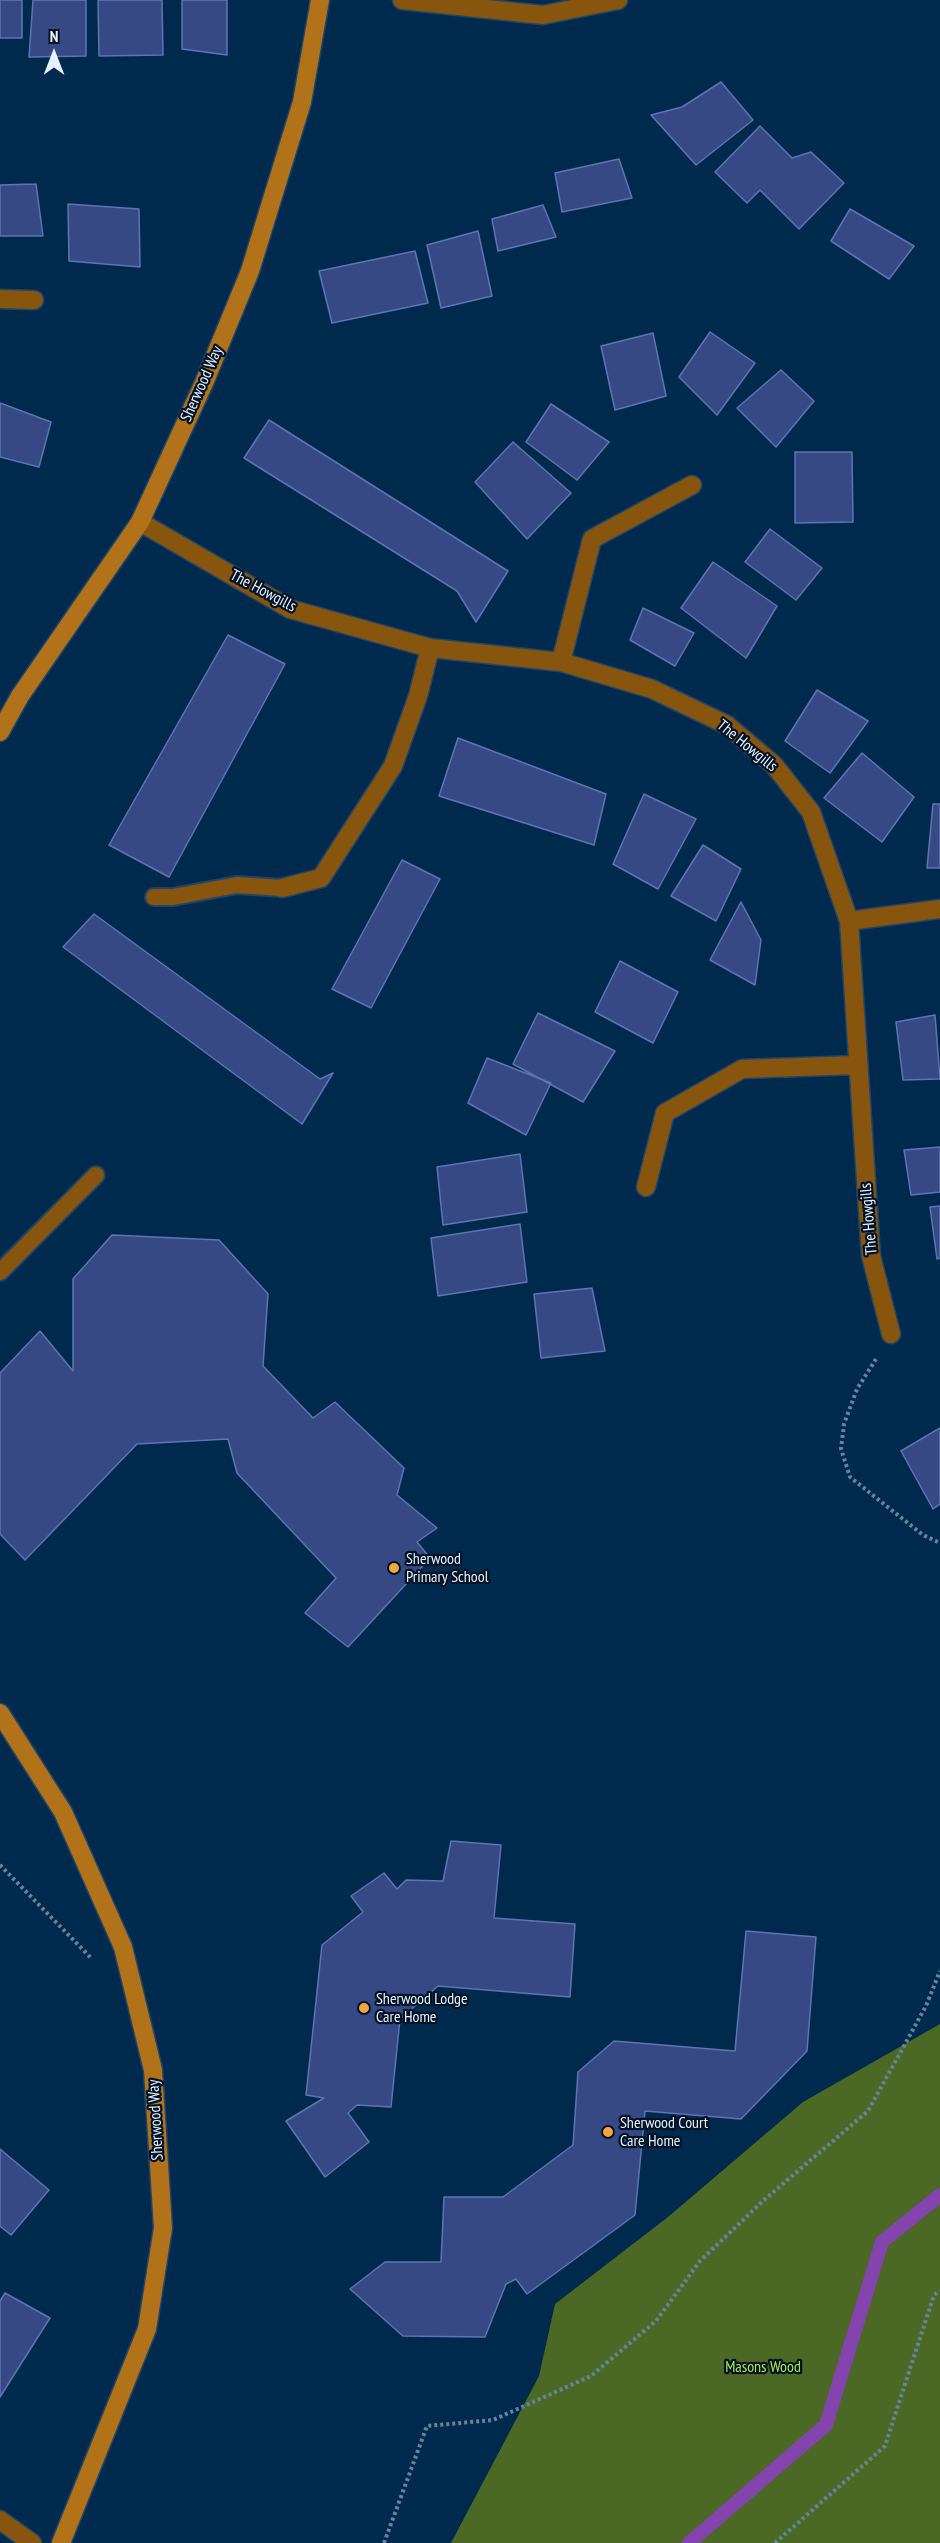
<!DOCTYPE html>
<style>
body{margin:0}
#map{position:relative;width:940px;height:2543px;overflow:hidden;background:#002a4d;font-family:"PT Sans Narrow",sans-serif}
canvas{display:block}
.north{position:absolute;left:24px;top:24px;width:60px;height:60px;-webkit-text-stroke:4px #001226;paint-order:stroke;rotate:0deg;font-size:16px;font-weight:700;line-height:24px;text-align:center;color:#e6f1fd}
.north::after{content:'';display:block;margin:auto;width:21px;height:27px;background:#e6f1fd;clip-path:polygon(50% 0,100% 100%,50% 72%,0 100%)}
</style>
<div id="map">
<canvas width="940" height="2543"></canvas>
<div class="north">N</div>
</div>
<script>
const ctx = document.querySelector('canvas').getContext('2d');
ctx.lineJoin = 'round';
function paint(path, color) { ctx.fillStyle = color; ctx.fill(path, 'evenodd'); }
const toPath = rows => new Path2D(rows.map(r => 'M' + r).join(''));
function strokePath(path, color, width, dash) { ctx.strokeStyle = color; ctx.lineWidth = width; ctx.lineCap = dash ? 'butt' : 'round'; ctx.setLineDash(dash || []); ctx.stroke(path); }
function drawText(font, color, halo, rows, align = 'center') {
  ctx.font = font + ' "PT Sans Narrow",sans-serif'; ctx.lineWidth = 4.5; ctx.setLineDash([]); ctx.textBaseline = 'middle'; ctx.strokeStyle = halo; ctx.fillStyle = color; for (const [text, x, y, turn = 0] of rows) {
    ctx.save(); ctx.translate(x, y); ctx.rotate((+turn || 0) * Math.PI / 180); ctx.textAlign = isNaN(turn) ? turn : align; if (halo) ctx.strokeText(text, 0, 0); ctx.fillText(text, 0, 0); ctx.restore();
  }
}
const forest = toPath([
 [940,2024,940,2543,451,2543,539,2376,555,2304,668,2217,803,2102]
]);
const stream = toPath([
 [689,2543,826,2425,882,2242,940,2195]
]);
const building = toPath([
 [0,0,22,0,22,38,0,38,0,0],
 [33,0,86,0,86,56,29,57,33,0],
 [98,0,162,0,163,55,99,56,98,0],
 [182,0,227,0,227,55,182,49,182,0],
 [721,82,753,120,696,165,651,115,682,107,721,82],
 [760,126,792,158,811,152,844,183,799,229,760,190,747,203,715,172,760,126],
 [619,159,632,198,562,212,555,173,619,159],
 [36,184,43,236,0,236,0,185,36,184],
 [68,204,139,209,140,267,69,261,68,204],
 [543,205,556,237,498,251,492,219,543,205],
 [850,209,914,246,889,279,831,241,850,209],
 [478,231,492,296,441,308,427,245,478,231],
 [415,251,428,303,332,323,319,271,415,251],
 [710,332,755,363,717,415,679,377,710,332],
 [653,333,666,396,615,410,601,346,653,333],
 [781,370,814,401,776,447,737,408,781,370],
 [0,403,51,422,39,467,0,457,0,403],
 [551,404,609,442,577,480,526,442,551,404],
 [269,420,508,571,476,622,457,591,244,458,269,420],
 [513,442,571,493,527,539,475,482,513,442],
 [795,452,852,452,853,522,795,523,795,452],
 [770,529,822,568,796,600,745,562,770,529],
 [713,562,777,606,746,658,681,608,713,562],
 [643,608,694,633,675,666,630,640,643,608],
 [228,635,285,664,169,877,109,845,228,635],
 [817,690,868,721,830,773,785,741,817,690],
 [458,738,606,794,594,845,439,796,458,738],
 [862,753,914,797,882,842,824,798,862,753],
 [644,794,696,819,658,889,613,864,644,794],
 [933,804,940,804,940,868,927,868,933,804],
 [703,845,741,869,716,921,671,896,703,845],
 [402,860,440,879,371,1008,332,989,402,860],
 [741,902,761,940,755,985,710,960,741,902],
 [94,914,320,1079,333,1073,302,1124,63,947,94,914],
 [620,961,678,992,653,1043,595,1012,620,961],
 [538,1013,615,1051,583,1102,513,1064,538,1013],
 [935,1015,940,1079,903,1080,896,1022,935,1015],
 [487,1058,551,1083,526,1135,468,1103,487,1058],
 [940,1147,940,1192,911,1195,904,1150,940,1147],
 [520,1154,527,1212,443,1225,437,1167,520,1154],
 [940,1206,940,1258,937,1259,930,1207,940,1206],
 [520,1224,527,1282,438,1296,431,1238,520,1224],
 [112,1235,219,1240,268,1294,263,1366,313,1418,335,1402,404,1468,397,1495,437,1528,417,1542,430,1558,348,1647,305,1613,336,1578,237,1473,228,1439,137,1444,25,1560,0,1534,0,1373,40,1331,73,1371,73,1279,112,1235],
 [592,1288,605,1351,541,1358,534,1294,592,1288],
 [940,1428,940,1504,933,1509,901,1451,940,1428],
 [451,1841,501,1845,494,1918,575,1924,570,1997,438,1986,400,2019,391,2107,357,2105,348,2113,369,2142,325,2177,286,2121,324,2098,306,2095,322,1945,363,1912,351,1896,384,1873,397,1889,406,1880,443,1881,451,1841],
 [746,1931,816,1937,807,2051,741,2119,645,2111,635,2215,527,2294,516,2279,506,2284,485,2337,403,2336,350,2289,385,2262,441,2262,444,2197,503,2197,573,2145,578,2072,614,2041,735,2051,746,1931],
 [0,2149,49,2190,11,2235,0,2226,0,2149],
 [5,2293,50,2318,0,2397,0,2301,5,2293]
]);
const path = toPath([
 [876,1359,857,1389,844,1424,841,1449,850,1477,923,1535,940,1543],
 [0,1865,92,1959],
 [384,2543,427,2426,493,2420,591,2376,656,2321,700,2261,764,2200,868,2111,926,2006,940,1971],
 [775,2543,885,2446,934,2295,940,2291]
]);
const lane = toPath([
 [154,897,173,897,237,885,282,888],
 [0,1272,96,1175]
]);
const street = toPath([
 [402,0,543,15,618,0],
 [0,299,34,300],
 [140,522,290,609,430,648,561,662,652,689,727,725,774,765,811,812,849,921,871,1256,891,1334],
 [561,662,592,539,692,485],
 [282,888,321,878,393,766,418,696,430,648],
 [849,921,940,909],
 [646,1187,665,1113,742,1069,858,1065],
 [0,2520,32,2543]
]);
const secondary = toPath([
 [0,732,20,696,140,522,204,383,250,271,302,102,320,0],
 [0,1713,63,1812,123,1947,153,2070,163,2228,147,2329,61,2543]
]);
const markers = [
 [394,1568,6,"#f2a541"],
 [364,2008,6,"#f2a541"],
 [608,2132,6,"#f2a541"]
];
const streetNames = [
 ["Sherwood Way",202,384,-66],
 ["The Howgills",263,591,28],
 ["The Howgills",747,746,39],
 ["The Howgills",869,1219,-95],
 ["Sherwood Way",156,2120,-93]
];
const poiNames = [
 ["Sherwood",406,1559],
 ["Primary School",406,1577],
 ["Sherwood Lodge",376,1999],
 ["Care Home",376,2017],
 ["Sherwood Court",620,2123],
 ["Care Home",620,2141]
];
const parkNames = [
 ["Masons Wood",763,2367]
];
paint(forest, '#4b6824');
strokePath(stream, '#8344ae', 14);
paint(building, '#374984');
strokePath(building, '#5f74b2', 1.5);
strokePath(lane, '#204666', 20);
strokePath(street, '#204666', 21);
strokePath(secondary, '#204666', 21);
strokePath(path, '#68849c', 4, [3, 3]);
strokePath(lane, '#87550d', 16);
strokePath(street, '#87550d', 18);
strokePath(secondary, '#b17219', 18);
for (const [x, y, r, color] of markers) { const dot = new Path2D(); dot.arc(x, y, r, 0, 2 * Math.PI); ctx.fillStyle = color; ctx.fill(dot); strokePath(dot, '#001226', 2); }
drawText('16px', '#e6f1fd', '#001226', streetNames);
drawText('16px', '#e6f1fd', '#001226', poiNames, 'left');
drawText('16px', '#a7e847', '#001226', parkNames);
</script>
